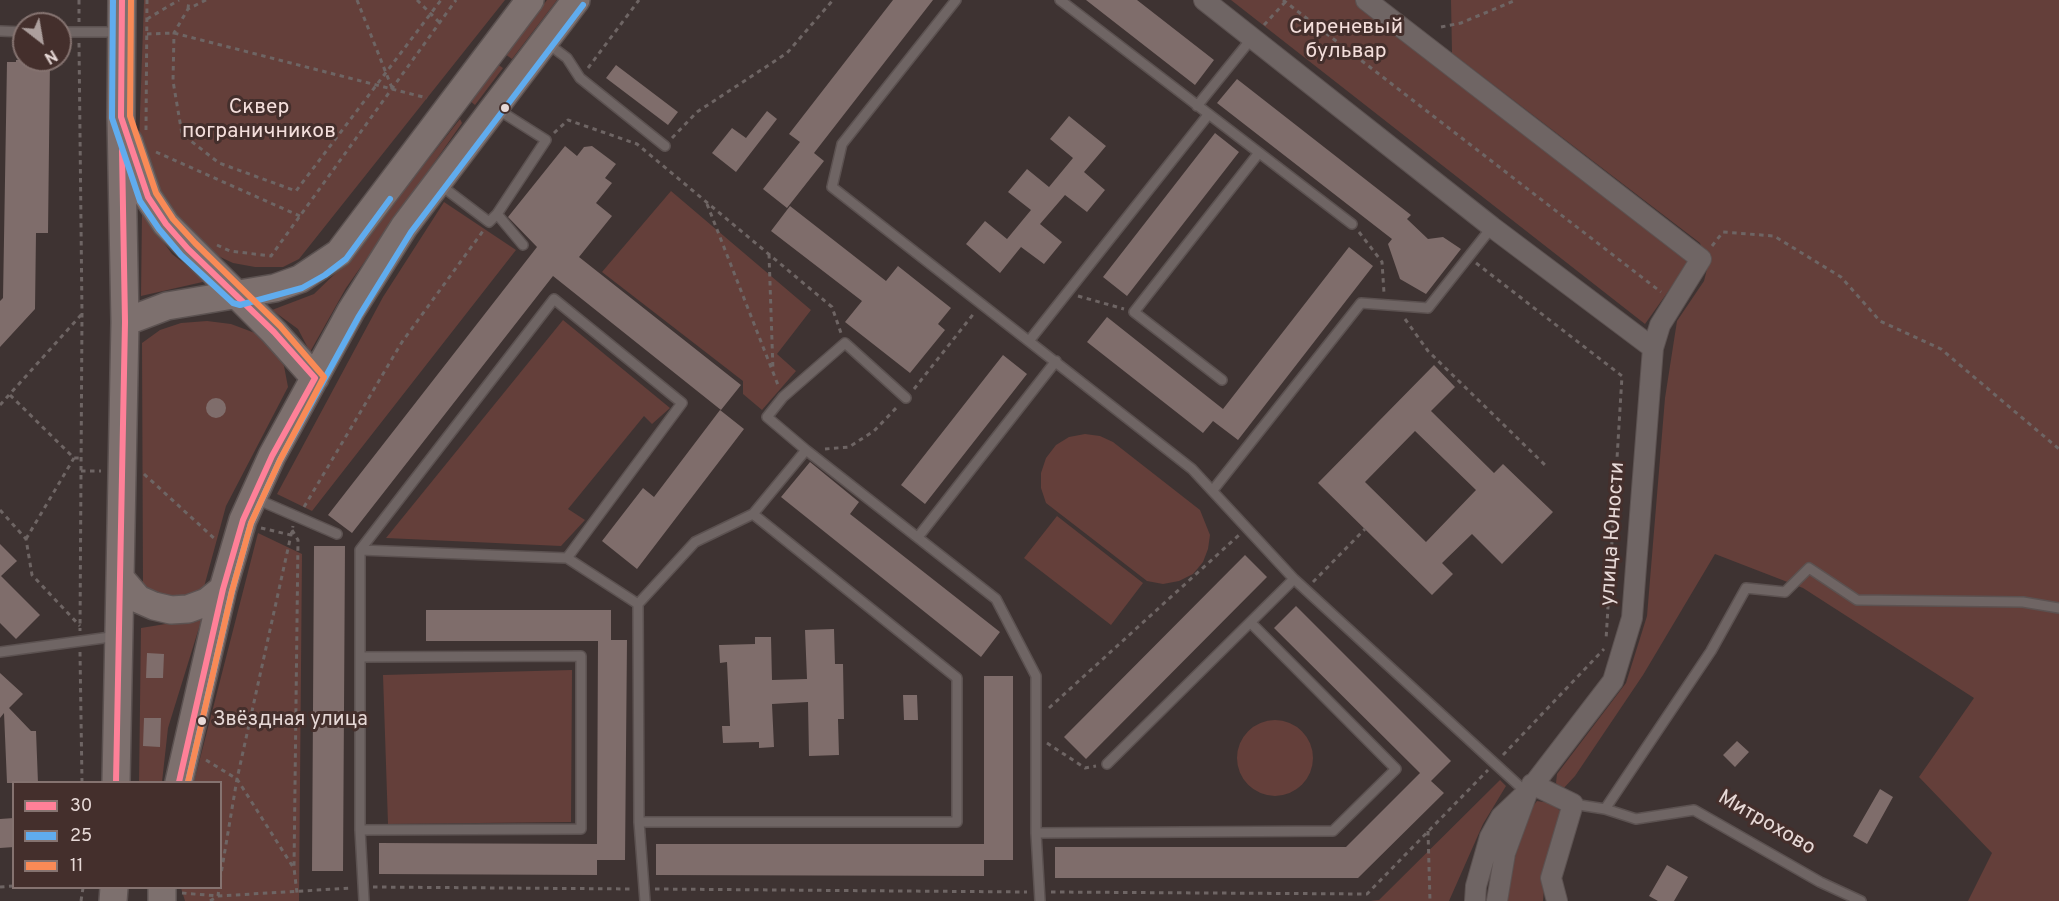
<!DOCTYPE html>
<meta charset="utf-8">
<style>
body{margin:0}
#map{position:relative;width:2059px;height:901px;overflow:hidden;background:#3e3332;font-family:Overpass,sans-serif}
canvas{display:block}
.legend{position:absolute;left:12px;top:781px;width:210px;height:108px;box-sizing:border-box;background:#442f2c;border:2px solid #857370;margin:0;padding:8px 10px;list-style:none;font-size:18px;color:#e7d9d7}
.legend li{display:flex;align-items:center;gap:12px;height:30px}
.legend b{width:30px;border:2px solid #857370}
.north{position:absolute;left:12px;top:12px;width:60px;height:60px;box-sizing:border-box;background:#442f2c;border:2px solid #857370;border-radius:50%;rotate:149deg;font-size:16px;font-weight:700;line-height:24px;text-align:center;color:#e7d9d7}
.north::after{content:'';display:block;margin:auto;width:21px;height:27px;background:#ac9f9d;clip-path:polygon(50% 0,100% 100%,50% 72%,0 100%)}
</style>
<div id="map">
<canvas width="2059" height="901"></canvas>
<ul class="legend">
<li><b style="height:8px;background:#ff8098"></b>30</li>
<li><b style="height:8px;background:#60acee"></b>25</li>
<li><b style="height:8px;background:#f98a56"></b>11</li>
</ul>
<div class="north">N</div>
</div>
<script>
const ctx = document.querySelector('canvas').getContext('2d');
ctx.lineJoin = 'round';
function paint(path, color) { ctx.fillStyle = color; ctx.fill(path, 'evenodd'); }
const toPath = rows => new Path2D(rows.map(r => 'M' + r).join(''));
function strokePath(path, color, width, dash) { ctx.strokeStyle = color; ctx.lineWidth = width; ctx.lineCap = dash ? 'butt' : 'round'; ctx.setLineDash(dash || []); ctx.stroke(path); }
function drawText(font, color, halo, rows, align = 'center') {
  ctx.font = font + ' Overpass,sans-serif'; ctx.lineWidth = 6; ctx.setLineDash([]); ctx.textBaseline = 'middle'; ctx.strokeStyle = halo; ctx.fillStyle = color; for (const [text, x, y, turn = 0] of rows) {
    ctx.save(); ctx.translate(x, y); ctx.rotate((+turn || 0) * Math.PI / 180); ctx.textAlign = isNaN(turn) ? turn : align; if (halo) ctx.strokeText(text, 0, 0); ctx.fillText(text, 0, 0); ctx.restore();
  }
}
const green = toPath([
 [144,0,505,0,299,259,283,267,255,267,233,263,216,255,186,231,164,200,151,173,139,143],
 [547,0,557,0,512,59,505,54],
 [1231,0,1356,0,1689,262,1645,324],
 [1451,0,2059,0,2059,901,1968,901,1992,853,1919,777,1974,698,1803,588,1715,554,1643,675,1575,776,1562,790,1556,783,1557,774,1626,683,1647,616,1665,398,1677,321,1704,281,1708,265,1700,243,1452,53],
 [497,64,503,68,475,105,470,101],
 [460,119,462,123,346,288,310,352,298,329,272,310,314,294,348,261],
 [671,191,811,310,777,354,796,371,762,410,743,394,743,381,602,272],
 [444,202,516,250,312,511,277,494,383,297],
 [142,212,172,254,207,281,141,296],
 [563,320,670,408,652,424,644,416,568,509,585,520,561,546,386,538],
 [207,321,231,324,255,333,273,349,284,366,288,387,226,506,204,587,189,598,172,600,143,588,142,343,160,330,181,323],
 [1085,434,1100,436,1113,442,1200,510,1210,535,1208,549,1203,562,1193,574,1179,581,1163,584,1147,581,1046,503,1041,488,1041,473,1046,458,1056,445,1069,437],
 [1057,516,1143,583,1111,625,1024,558],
 [258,533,302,554,299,901,185,901,181,888,220,888,220,782,194,782],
 [202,618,168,728,162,782,139,782,141,628],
 [572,670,571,822,388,824,383,675],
 '1237 758a38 38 0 1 1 76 0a38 38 0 1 1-76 0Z',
 [1500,780,1506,786,1483,824,1449,901,1370,901,1379,900],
 [1537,801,1550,803,1562,812,1545,877,1543,901,1506,901,1507,882,1530,810]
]);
const building = toPath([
 [893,0,933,0,814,153,824,161,787,208,763,189,800,142,789,134],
 [1086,0,1137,0,1214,60,1195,85],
 [16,60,50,60,48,233,36,233,35,309,0,347,0,301,3,298,7,62,16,62],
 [616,65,678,112,668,125,606,78],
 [1237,79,1411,215,1407,219,1428,239,1443,237,1461,249,1426,294,1400,279,1388,244,1392,239,1217,103],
 [767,111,777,119,736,172,712,153,732,128,746,138],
 [1069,116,1106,146,1084,172,1105,190,1087,212,1065,195,1040,224,1062,242,1044,264,1021,247,1000,273,966,244,985,221,1007,239,1031,210,1008,192,1027,169,1049,187,1073,158,1050,139],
 [1215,133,1239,152,1127,296,1103,277],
 [565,146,577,156,584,147,592,146,616,164,605,178,612,183,596,203,612,216,579,257,741,385,721,410,553,276,352,533,328,515,537,247,508,217],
 [790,206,886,281,898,266,951,308,938,324,945,330,910,373,845,322,862,301,771,231],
 [1349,247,1373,266,1238,440,1213,421,1203,433,1087,342,1107,317,1223,409],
 [1003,355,1027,374,925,504,901,485],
 [1434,365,1455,387,1431,411,1494,473,1503,464,1553,512,1502,564,1472,534,1442,563,1453,574,1432,595,1318,483],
 [1415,431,1476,490,1426,542,1365,482],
 '206 408a10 10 0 1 1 20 0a10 10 0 1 1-20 0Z',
 [720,410,744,429,637,569,602,541,643,488,654,497],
 [810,462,859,502,850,514,1000,632,981,657,781,497],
 [0,544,17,561,1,576,40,615,16,639,0,623],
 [314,546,345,546,343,871,312,871],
 [1245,555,1267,577,1086,759,1064,737],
 [1296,606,1451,761,1431,781,1444,793,1358,878,1055,878,1055,847,1346,847,1420,773,1274,628],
 [426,610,611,610,611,640,627,640,625,860,597,860,597,875,379,874,379,843,597,844,598,641,426,641],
 [834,629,835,664,843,664,844,719,838,719,839,755,809,756,808,702,772,704,774,747,759,748,759,742,723,743,722,726,730,726,728,683,727,662,720,663,719,645,755,644,755,637,771,637,772,680,807,679,805,630],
 [147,653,164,654,163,678,146,678],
 [0,673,23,694,9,708,31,731,36,731,38,783,7,783,4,713,0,718],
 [984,676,1013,676,1013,860,984,860,984,876,656,875,656,844,984,844],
 [903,695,917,695,918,720,904,720],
 [144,718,161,718,160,747,143,746],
 [1737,741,1749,752,1735,767,1723,755],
 [1880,789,1893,797,1867,844,1853,836],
 [14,818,14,847,0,848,0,819],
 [1667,865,1688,877,1674,901,1658,901,1649,896]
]);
const path = toPath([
 [79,0,79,22],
 [206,0,188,9,174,33,173,81,182,134,219,163,296,191,441,0],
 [357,0,392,88],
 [417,0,440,23],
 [1283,0,1661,292],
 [188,9,189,0],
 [147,19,179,0],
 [1264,25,1287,0],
 [1441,27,1461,23,1516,0],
 [147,34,174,33,427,98],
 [79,43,82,314,80,631],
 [588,68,639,0],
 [146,130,147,0],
 [554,133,568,120,637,144,832,307,841,333],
 [672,138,697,112,787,53,833,0],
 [156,152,302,217],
 [707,204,778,385],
 [1359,232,1382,262,1384,293],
 [217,245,230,251,271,256,456,0],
 [1712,246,1723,232,1774,236,1841,277,1880,321,1941,349,2059,449],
 [769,254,773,370],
 [1476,263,1622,376,1606,640],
 [1078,296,1124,309],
 [1405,319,1428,351,1546,466],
 [914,389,975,312],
 [10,395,74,458,81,458],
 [0,405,81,315],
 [825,449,849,447,874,431,899,405],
 [81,471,101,471],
 [144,474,216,540],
 [304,507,402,342,483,231],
 [0,510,26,539,32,575,80,626],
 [261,528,291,535],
 [292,530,298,540,294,868,297,893],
 [26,539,74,458],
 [1313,582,1365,529],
 [80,652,82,782],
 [1049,708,1239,535],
 [1047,743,1085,768,1096,766],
 [1503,755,1604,649],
 [206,760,237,779,293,867],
 [1428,831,1430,901],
 [220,880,237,779,293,526],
 [0,887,14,886],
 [373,887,634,889],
 [655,889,1027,892],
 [1051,892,1367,894,1488,770],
 [182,893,218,896,352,888],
 [81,901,83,888],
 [210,901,218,896,219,888]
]);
const lane = toPath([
 [956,0,842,144,832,187,1192,469,1294,579],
 [1060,0,1352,224],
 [0,31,24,32],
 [60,32,121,32],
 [547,43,567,58,580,78,665,146],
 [1197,106,1252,38],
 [497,109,546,140,497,214],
 [439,184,489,222,497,214,523,245],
 [1029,341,1208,115],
 [1222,380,1134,312,1258,154],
 [806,450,996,599,1036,676,1036,833,1040,901],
 [1213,490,1361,303,1428,308,1492,227],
 [254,498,337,534],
 [753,514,806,450,767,417,783,397,845,343,906,398],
 [918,537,1056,361],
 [360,550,567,558,682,403,554,299,360,550,360,830,364,901],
 [567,558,638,604],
 [0,652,118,636],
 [1107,764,1294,579,1527,793],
 [1573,804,1605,809,1636,819,1694,810,1820,882,1861,901],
 [1605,809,1711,651,1746,588,1785,592,1809,568,1857,600,2023,602,2059,608],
 [639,822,957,822,957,678,753,514,695,542,638,604,639,822,645,901],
 [360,830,581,829,581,656,360,657],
 [1036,833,1333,831,1396,769,1251,623]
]);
const street = toPath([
 [1204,0,1492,227,1653,348],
 [1366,0,1701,259,1660,325,1653,348,1632,618,1613,681,1527,793,1505,853,1497,901],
 [1532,784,1573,804,1551,878,1557,901],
 [1475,901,1476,886,1490,837,1501,817,1522,797]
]);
const secondary = toPath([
 [129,142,148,197,166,224,274,332,315,378],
 [125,322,167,306,275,288,300,279,339,253,530,0],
 [121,579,138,599,154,606,171,610,188,609,207,602,223,589],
 [116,782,125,322,121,117,122,0],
 [179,782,223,589,243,520,272,456,351,311,404,227,576,0],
 [113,901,114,888],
 [162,901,162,888]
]);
const bus1 = toPath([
 [122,0,121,117,148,197,166,224,188,249,274,332,315,378,272,456,243,520,223,589,179,782],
 [116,782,125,322,122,151]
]);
const bus2 = toPath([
 [113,0,112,118,140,201,159,229,181,255,233,303,240,305,302,288,325,275,346,259,390,199],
 [188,782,232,591,251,523,280,460,359,316,411,232,583,5]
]);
const bus3 = toPath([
 [131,0,130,116,156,193,173,219,195,243,280,326,324,377,280,460,251,523,232,591,188,782]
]);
const markers = [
 [505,108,5,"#e7d9d7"],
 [202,721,5,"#e7d9d7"]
];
const busNames = [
 ["Звёздная улица",213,721]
];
const parkNames = [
 ["Сиреневый",1346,29],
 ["бульвар",1346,53],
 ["Сквер",259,109],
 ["пограничников",259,133]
];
const streetNames = [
 ["улица Юности",1614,534,-86],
 ["Митрохово",1766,824,30]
];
paint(green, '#643f3a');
paint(building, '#7f6d6b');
strokePath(lane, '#5c5251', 12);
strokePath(street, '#5c5251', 22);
strokePath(secondary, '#5c5251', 30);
strokePath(path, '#6e6564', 3, [4.5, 4.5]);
strokePath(lane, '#6f6564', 9);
strokePath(street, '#6f6564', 20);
strokePath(secondary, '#7d706e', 27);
strokePath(bus1, '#ff8098', 6);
strokePath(bus2, '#60acee', 6);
strokePath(bus3, '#f98a56', 6);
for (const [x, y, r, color] of markers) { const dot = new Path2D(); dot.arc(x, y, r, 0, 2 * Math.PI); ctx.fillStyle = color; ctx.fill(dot); strokePath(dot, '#442f2c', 2); }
drawText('20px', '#e7d9d7', '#442f2c', busNames, 'left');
drawText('21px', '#f3dedb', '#442f2c', parkNames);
drawText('21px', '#e7d9d7', '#442f2c', streetNames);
</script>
